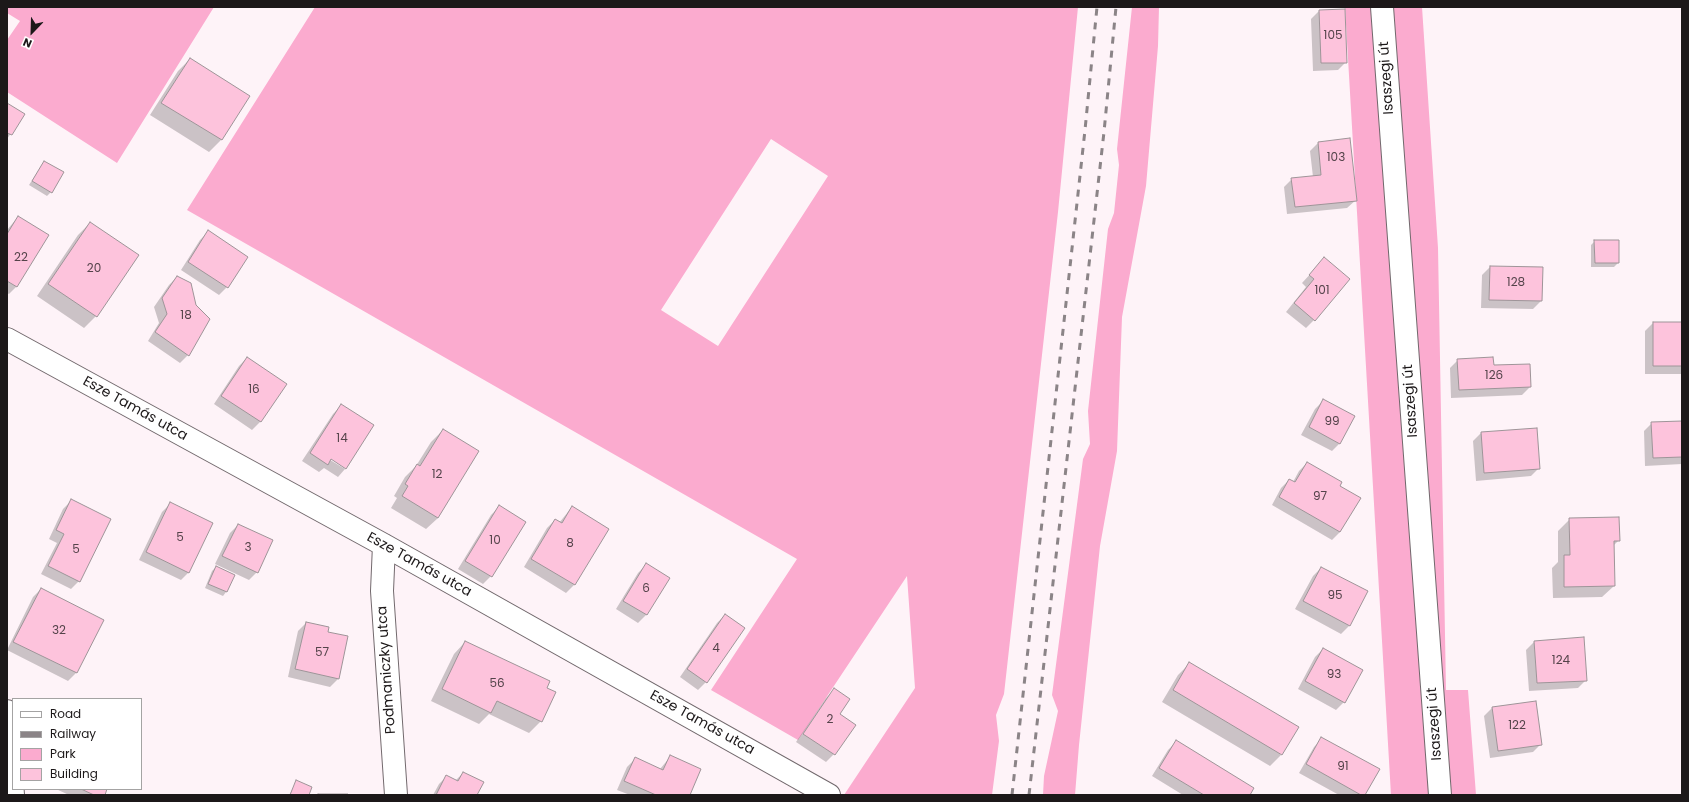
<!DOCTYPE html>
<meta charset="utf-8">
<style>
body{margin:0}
#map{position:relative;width:1689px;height:802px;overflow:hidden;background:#fef3f8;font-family:Poppins,sans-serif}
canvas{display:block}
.frame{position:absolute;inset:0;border:8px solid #1c1819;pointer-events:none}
.legend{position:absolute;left:12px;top:698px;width:130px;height:92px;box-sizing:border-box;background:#fff;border:1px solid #a4a3a3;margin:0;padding:5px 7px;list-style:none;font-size:12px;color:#1c1819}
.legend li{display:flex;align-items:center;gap:8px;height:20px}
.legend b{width:20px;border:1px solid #a4a3a3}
.north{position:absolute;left:12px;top:12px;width:40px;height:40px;-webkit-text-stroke:3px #fff;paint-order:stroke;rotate:203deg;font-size:11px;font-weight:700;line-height:16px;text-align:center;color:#1c1819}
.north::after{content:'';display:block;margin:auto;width:14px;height:18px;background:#1c1819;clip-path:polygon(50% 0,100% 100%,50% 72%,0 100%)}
</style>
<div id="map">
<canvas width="1689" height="802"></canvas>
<div class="frame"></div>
<ul class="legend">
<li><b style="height:5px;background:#fff"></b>Road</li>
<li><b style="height:5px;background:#8b8487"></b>Railway</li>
<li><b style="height:11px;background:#fbabcf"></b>Park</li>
<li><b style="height:11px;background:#fdc3dc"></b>Building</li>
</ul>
<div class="north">N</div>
</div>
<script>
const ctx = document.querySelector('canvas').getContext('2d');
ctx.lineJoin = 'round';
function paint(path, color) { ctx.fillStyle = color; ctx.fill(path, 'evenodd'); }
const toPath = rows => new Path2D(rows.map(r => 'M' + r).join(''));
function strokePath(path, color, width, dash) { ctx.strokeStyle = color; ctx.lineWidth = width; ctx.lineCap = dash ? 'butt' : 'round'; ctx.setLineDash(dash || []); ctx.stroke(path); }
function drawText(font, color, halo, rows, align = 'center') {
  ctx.font = font + ' Poppins,sans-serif'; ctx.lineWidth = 3; ctx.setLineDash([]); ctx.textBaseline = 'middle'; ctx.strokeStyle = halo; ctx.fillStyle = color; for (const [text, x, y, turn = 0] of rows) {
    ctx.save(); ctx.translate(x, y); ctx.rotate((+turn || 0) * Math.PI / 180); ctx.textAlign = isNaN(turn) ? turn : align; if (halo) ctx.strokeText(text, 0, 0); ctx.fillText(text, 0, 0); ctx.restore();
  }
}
const green = toPath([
 [7,7,214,7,117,163,7,92,7,40,20,21,7,13],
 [315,7,1078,7,1058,212,1004,694,996,715,999,741,992,795,844,795,915,688,907,576,798,740,711,690,797,559,187,210],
 [771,139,828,176,718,346,661,310],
 [1132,7,1159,7,1158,46,1146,186,1122,317,1117,451,1100,546,1079,745,1075,795,1043,795,1044,776,1058,711,1052,695,1083,459,1090,444,1088,411,1108,229,1114,213,1119,165,1117,149],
 [1345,7,1422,7,1438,248,1446,690,1468,690,1476,795,1391,795]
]);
const shadow = toPath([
 [1319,11,1346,62,1338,70,1313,71,1311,19],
 [190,59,248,96,221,140,209,152,150,115,178,71],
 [7,104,24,114,7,139],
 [1349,139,1356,200,1347,208,1287,214,1284,187,1292,179,1313,177,1310,151,1318,143],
 [44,162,51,192,47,196,29,185],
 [18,217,17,286,9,294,7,293,7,230],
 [90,223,96,316,84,328,37,296,78,235],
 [208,232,227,287,219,295,181,270,200,240],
 [1595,241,1618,263,1614,267,1591,267,1591,245],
 [1324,259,1314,320,1306,328,1286,312,1306,287,1302,283],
 [1490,267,1541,301,1533,309,1481,308,1482,275],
 [177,277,195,306,209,319,188,355,180,363,148,341,159,323,154,307,169,285],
 [1653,323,1682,323,1682,374,1645,374,1645,331],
 [247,358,285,384,260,422,252,430,214,404,239,366],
 [1458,360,1493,366,1530,387,1522,395,1451,398,1450,368],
 [1323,401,1340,443,1332,451,1301,435,1315,409],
 [341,406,373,426,345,469,345,467,328,456,327,458,345,469,338,477,324,468,319,472,302,461,333,414],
 [1682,422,1682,464,1645,466,1644,431,1652,423],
 [443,430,438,518,426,529,391,508,397,498,394,496,405,477,416,466,431,442],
 [1481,433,1539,468,1531,476,1476,481,1473,441],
 [1307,463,1339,486,1359,498,1340,532,1332,540,1272,505,1281,488,1289,480,1293,482,1299,471],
 [71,501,79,581,71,589,41,574,57,543,49,539,63,509],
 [170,504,189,572,181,580,139,560,162,512],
 [499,507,491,576,483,584,458,569,491,515],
 [572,507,608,529,574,585,566,593,524,567,547,528,555,520,559,523],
 [1570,519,1619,540,1613,546,1614,586,1602,597,1553,598,1552,568,1558,562,1558,531],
 [238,525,257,572,249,580,215,564,230,533],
 [646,565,668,578,646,615,638,623,616,609,638,573],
 [216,567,226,592,223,596,205,588,212,571],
 [1321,568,1367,592,1349,626,1341,634,1295,609,1313,576],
 [41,589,102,620,76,673,68,681,7,650,33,597],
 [725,615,706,682,698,690,680,677,717,623],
 [306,623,327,632,338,679,330,687,288,677,298,631],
 [465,642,545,688,541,721,529,733,489,714,479,724,431,701,454,654],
 [1534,642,1586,680,1578,688,1529,691,1526,650],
 [1323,649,1344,702,1336,710,1298,689,1315,657],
 [1190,663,1281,755,1270,766,1162,702,1178,675],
 [834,690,834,754,826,762,796,742,826,698],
 [1492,708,1541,744,1533,752,1490,758,1484,716],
 [1322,739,1364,795,1339,795,1299,773,1314,747],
 [1176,742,1248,795,1183,795,1152,776,1168,750],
 [670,757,689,795,630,795,617,790,627,767,635,759,660,769],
 [463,773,476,795,433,795,439,784,447,776,455,781],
 [297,782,308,795,289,795],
 [56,789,106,789,103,795,69,795]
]);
const building = toPath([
 [1345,9,1347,63,1321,63,1319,10,1345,9],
 [190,58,250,96,222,140,161,103,190,58],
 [7,103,25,114,12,135,7,133,7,103],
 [1350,138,1357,201,1295,207,1291,178,1321,175,1318,142,1350,138],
 [44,161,64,172,52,193,32,181,44,161],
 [18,216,49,235,17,287,7,281,7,234,18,216],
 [90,222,139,255,97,317,48,284,90,222],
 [208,230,248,257,228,288,188,262,208,230],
 [1594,240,1619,240,1619,263,1595,263,1594,240],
 [1324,257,1350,279,1315,321,1294,303,1314,279,1309,275,1324,257],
 [1490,266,1543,267,1542,301,1489,300,1490,266],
 [177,276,191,283,196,305,210,319,189,356,155,332,167,314,162,298,177,276],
 [1653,322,1682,322,1682,366,1653,366,1653,322],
 [247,357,287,384,261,422,221,396,247,357],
 [1493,357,1494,365,1530,364,1531,387,1459,390,1457,359,1493,357],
 [1323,399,1355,416,1340,444,1309,427,1323,399],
 [341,404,374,425,346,469,331,459,328,465,310,453,341,404],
 [1682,421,1682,457,1653,458,1651,422,1682,421],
 [1537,428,1540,469,1484,473,1481,432,1537,428],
 [443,429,479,451,438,518,402,496,408,486,405,484,417,464,420,466,443,429],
 [1307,462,1342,482,1340,486,1361,498,1340,532,1279,497,1289,479,1295,482,1307,462],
 [71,499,111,519,80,582,48,566,64,534,56,530,71,499],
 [170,502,213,523,189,573,146,552,170,502],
 [499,505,526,522,492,577,465,561,499,505],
 [572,506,609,529,575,585,531,559,555,519,562,523,572,506],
 [1619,517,1620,541,1614,541,1615,586,1564,587,1564,555,1570,555,1569,518,1619,517],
 [238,524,273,540,258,573,222,556,238,524],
 [646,563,670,578,647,615,623,601,646,563],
 [216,566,235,575,227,592,208,584,216,566],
 [1321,567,1368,591,1350,626,1303,601,1321,567],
 [41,588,104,620,77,673,13,642,41,588],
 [725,614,745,628,707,683,687,669,725,614],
 [306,622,329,627,328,632,348,636,339,679,295,669,306,622],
 [1584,637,1587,681,1537,683,1534,641,1584,637],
 [465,641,550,681,547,688,556,692,542,722,497,701,491,713,442,689,465,641],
 [1323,648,1363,670,1345,703,1305,681,1323,648],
 [1189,662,1299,727,1282,755,1173,690,1189,662],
 [834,688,850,699,840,714,856,725,835,755,803,734,834,688],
 [1536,701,1542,745,1498,751,1492,707,1536,701],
 [1321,737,1380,769,1365,795,1361,795,1306,764,1321,737],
 [1176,740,1254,788,1250,795,1204,795,1159,768,1176,740],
 [670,755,701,769,690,795,656,795,624,781,635,757,663,770,670,755],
 [463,772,484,782,477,795,436,795,446,775,458,781,463,772],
 [296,780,312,787,309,795,290,795,296,780],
 [81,789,107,789,105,795,94,795,81,789],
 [318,794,348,794,348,795,318,795,318,794]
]);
const street = toPath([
 [7,339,384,545,829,795],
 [384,545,382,591,396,795],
 [7,711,13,795]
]);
const secondary = toPath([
 [1382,7,1440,795]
]);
const rail = toPath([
 [1012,795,1085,130,1097,7],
 [1029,795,1104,132,1116,7]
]);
const numberNames = [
 ["105",1333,36],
 ["103",1336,158],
 ["22",21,258],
 ["20",94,269],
 ["128",1516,283],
 ["101",1322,291],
 ["18",186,316],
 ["126",1494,376],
 ["16",254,390],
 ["99",1332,422],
 ["14",342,439],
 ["12",437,475],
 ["97",1320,497],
 ["5",180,538],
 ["10",495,541],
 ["8",570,544],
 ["3",248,548],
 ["5",76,550],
 ["6",646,589],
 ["95",1335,596],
 ["32",59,631],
 ["4",716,649],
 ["57",322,653],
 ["124",1561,661],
 ["93",1334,675],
 ["56",497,684],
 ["2",830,720],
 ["122",1517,726],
 ["91",1343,767]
];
const streetNames = [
 ["Isaszegi út",1387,78,-94],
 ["Isaszegi út",1411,401,-94],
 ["Esze Tamás utca",135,409,29],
 ["Esze Tamás utca",419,565,29],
 ["Podmaniczky utca",387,670,-94],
 ["Esze Tamás utca",702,723,29],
 ["Isaszegi út",1435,724,-94]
];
paint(green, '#fbabcf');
paint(shadow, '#0003');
paint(building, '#fdc3dc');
strokePath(building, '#9e9498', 1);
strokePath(street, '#72696d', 24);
strokePath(secondary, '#72696d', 24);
strokePath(street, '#fff', 22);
strokePath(secondary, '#fff', 22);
strokePath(rail, '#8b8487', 3, [7, 7]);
drawText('12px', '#54434a', null, numberNames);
drawText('14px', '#1c1819', '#fff', streetNames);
</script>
